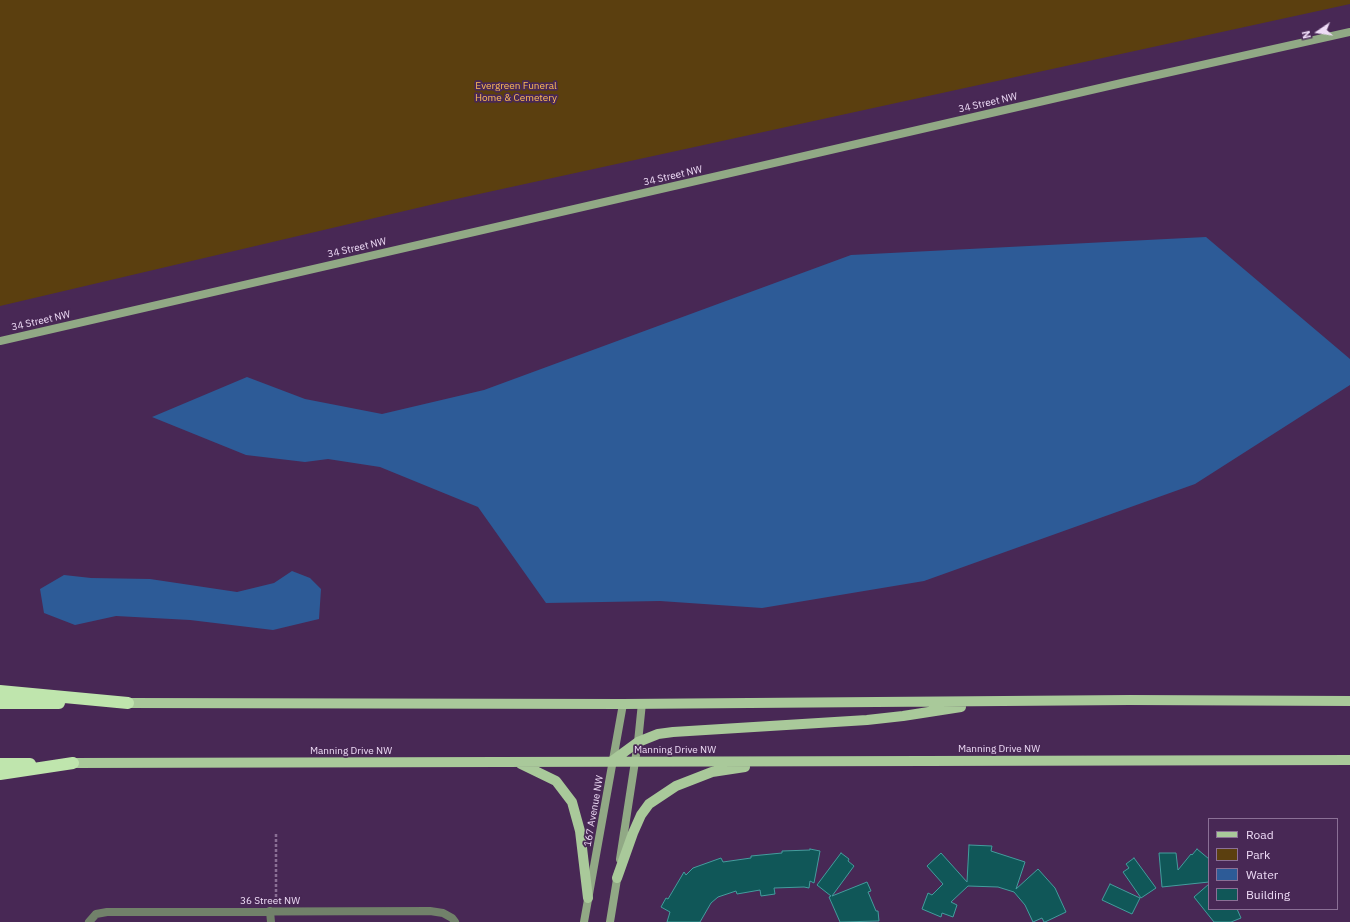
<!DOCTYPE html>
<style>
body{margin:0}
#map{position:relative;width:1350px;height:922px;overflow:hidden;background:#482855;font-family:"IBM Plex Sans",sans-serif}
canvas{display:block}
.legend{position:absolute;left:1208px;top:818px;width:130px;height:92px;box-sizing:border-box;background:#482855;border:1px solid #8b7096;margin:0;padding:5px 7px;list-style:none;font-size:12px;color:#efdcf7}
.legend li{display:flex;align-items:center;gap:8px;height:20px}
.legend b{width:20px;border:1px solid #8b7096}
.north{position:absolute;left:1298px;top:12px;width:40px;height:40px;-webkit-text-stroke:3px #482855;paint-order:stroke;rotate:257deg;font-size:11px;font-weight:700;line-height:16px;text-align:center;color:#efdcf7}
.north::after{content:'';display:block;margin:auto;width:14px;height:18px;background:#efdcf7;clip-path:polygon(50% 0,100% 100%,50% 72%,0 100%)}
</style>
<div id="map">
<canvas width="1350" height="922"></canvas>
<ul class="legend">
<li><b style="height:5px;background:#a9c99a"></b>Road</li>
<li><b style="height:11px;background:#5b3f0f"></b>Park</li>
<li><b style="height:11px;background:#2d5b97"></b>Water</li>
<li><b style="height:11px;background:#105758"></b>Building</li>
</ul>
<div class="north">N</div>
</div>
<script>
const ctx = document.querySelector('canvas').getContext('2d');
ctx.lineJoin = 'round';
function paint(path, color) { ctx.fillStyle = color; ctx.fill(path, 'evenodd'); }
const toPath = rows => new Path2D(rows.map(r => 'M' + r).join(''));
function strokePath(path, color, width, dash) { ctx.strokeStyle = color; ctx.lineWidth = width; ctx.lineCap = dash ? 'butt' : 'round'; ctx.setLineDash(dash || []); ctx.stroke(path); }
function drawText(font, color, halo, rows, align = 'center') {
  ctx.font = font + ' "IBM Plex Sans",sans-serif'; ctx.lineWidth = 3.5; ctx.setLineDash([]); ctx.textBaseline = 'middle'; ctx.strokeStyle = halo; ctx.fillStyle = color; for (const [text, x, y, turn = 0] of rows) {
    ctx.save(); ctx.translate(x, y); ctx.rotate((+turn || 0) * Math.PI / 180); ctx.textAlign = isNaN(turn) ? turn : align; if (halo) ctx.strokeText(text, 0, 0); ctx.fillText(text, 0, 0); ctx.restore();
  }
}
const green = toPath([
 [0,0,1350,0,1350,4,447,201,0,306]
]);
const water = toPath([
 [1206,237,1350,359,1350,385,1195,484,924,581,762,608,660,601,546,603,478,507,380,467,328,459,305,462,246,455,152,417,247,377,305,399,382,414,484,390,851,255],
 [292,571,310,578,321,589,319,619,273,630,190,620,116,616,75,625,44,613,40,589,64,575,91,578,150,579,237,592,274,583]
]);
const building = toPath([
 [969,845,992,846,991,851,1025,862,1016,889,1038,869,1055,888,1066,912,1045,922,1044,922,1042,918,1033,922,1025,905,1014,892,998,887,968,886,951,902,957,905,953,917,942,913,941,917,922,909,928,893,932,895,943,884,927,866,941,853,967,882,969,845],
 [810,849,820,851,814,883,810,881,809,888,804,887,774,888,775,894,761,896,760,890,737,894,736,891,718,897,711,903,700,922,667,922,670,912,661,907,666,898,668,899,684,872,686,875,693,868,721,858,723,862,751,858,751,856,782,853,782,851,810,850,810,849],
 [1197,849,1209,859,1209,882,1162,887,1159,853,1176,853,1178,870,1191,854,1192,855,1197,849],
 [841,853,849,859,848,861,854,866,832,896,867,882,871,891,868,892,876,911,878,911,879,921,840,922,829,897,831,896,817,885,841,853],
 [1134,858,1156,888,1141,898,1123,872,1129,868,1126,864,1134,858],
 [1110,884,1140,898,1132,914,1102,900,1110,884],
 [1209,884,1209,909,1237,909,1241,918,1231,922,1214,922,1194,897,1209,884]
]);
const path = toPath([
 [276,834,276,903]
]);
const street = toPath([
 [270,911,271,922],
 [89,922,96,914,107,912,430,911,443,913,452,918,455,922]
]);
const secondary = toPath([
 [0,341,1126,82,1350,32],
 [620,859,638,742,642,703],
 [584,922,623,704],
 [610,922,618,873]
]);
const primary = toPath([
 [128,703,623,704,1130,700,1350,701],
 [612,761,638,742,658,734,673,732,867,720,903,716,961,707],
 [73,763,1350,760],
 [521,764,556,781,572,802,580,831,588,898],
 [617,878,633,833,641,815,649,804,676,786,712,772,745,767]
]);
const highway = toPath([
 [0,691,128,703],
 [0,703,59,703],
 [0,764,30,764],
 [0,774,73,763]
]);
const parkNames = [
 ["Evergreen Funeral",516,86],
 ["Home & Cemetery",516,98]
];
const streetNames = [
 ["34 Street NW",988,103,-13],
 ["34 Street NW",673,176,-13],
 ["34 Street NW",357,248,-13],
 ["34 Street NW",41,321,-13],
 ["Manning Drive NW",999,749],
 ["Manning Drive NW",675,750],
 ["Manning Drive NW",351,751],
 ["167 Avenue NW",594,811,-80],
 ["36 Street NW",270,901]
];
paint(green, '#5b3f0f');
paint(water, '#2d5b97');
paint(building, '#105758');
strokePath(building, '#439d9d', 1);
strokePath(path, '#8a6f95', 2.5, [3, 2]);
strokePath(street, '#71816a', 8);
strokePath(secondary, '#91a985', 8);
strokePath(primary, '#a9c99a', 10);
strokePath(highway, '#bfe5ad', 12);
drawText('10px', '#febc56', '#482855', parkNames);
drawText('10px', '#efdcf7', '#482855', streetNames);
</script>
